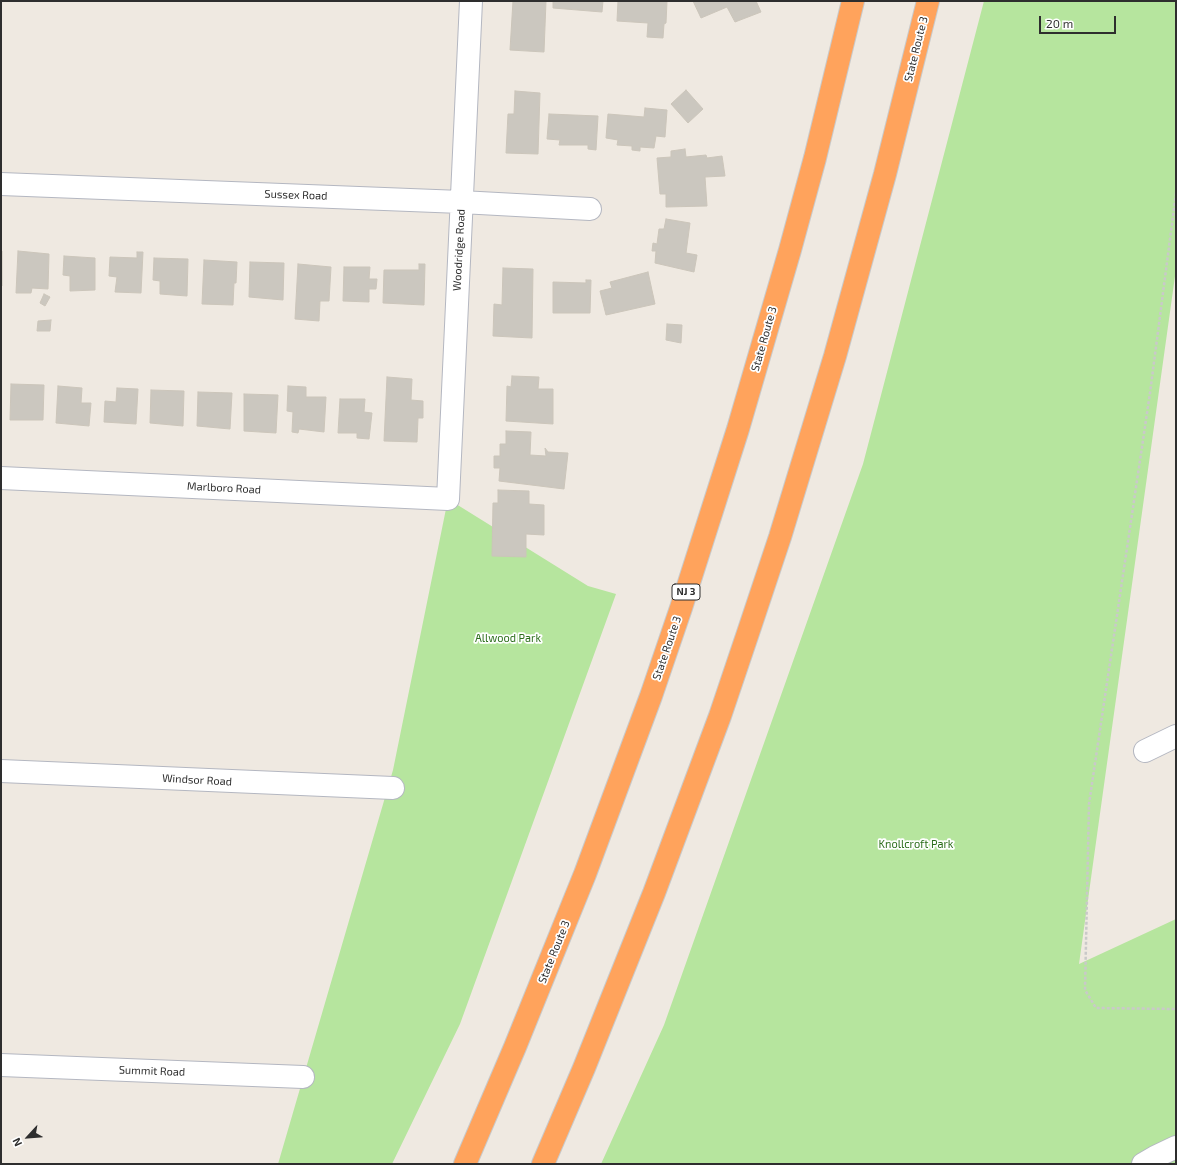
<!DOCTYPE html>
<style>
body{margin:0}
#map{position:relative;width:1177px;height:1165px;overflow:hidden;background:#efe9e1;font-family:"Exo 2",sans-serif}
canvas{display:block}
.frame{position:absolute;inset:0;border:2px solid #2e2e2e;pointer-events:none}
.north{position:absolute;left:8px;top:1117px;width:40px;height:40px;-webkit-text-stroke:3px #fff;paint-order:stroke;rotate:244deg;font-size:11px;font-weight:700;line-height:16px;text-align:center;color:#2e2e2e}
.north::after{content:'';display:block;margin:auto;width:14px;height:18px;background:#2e2e2e;clip-path:polygon(50% 0,100% 100%,50% 72%,0 100%)}
.scale{position:absolute;left:1039px;top:16px;width:77px;height:18px;box-sizing:border-box;border:2px solid #2e2e2e;border-top:0;padding-left:5px;font-size:12px;line-height:14px;white-space:nowrap;color:#2e2e2e;-webkit-text-stroke:3px #fff;paint-order:stroke}
</style>
<div id="map">
<canvas width="1177" height="1165"></canvas>
<div class="frame"></div>
<div class="north">N</div>
<div class="scale">20 m</div>
</div>
<script>
const ctx = document.querySelector('canvas').getContext('2d');
ctx.lineJoin = 'round';
function paint(path, color) { ctx.fillStyle = color; ctx.fill(path, 'evenodd'); }
const toPath = rows => new Path2D(rows.map(r => 'M' + r).join(''));
function strokePath(path, color, width, dash) { ctx.strokeStyle = color; ctx.lineWidth = width; ctx.lineCap = dash ? 'butt' : 'round'; ctx.setLineDash(dash || []); ctx.stroke(path); }
function drawText(font, color, halo, rows, align = 'center') {
  ctx.font = font + ' "Exo 2",sans-serif'; ctx.lineWidth = 3.5; ctx.setLineDash([]); ctx.textBaseline = 'middle'; ctx.strokeStyle = halo; ctx.fillStyle = color; for (const [text, x, y, turn = 0] of rows) {
    ctx.save(); ctx.translate(x, y); ctx.rotate((+turn || 0) * Math.PI / 180); ctx.textAlign = isNaN(turn) ? turn : align; if (halo) ctx.strokeText(text, 0, 0); ctx.fillText(text, 0, 0); ctx.restore();
  }
}
const green = toPath([
 [984,1,1176,1,1176,269,1079,964,1176,919,1176,1164,601,1164,664,1025,863,464],
 [448,499,588,586,616,594,460,1024,392,1164,278,1164,393,770]
]);
const building = toPath([
 [513,1,546,1,544,52,510,50,513,1],
 [553,1,603,1,602,12,553,8,553,1],
 [618,1,667,1,666,23,664,24,663,38,647,37,648,23,617,21,618,1],
 [693,1,756,1,761,12,735,22,727,7,701,18,693,1],
 [686,90,703,109,688,123,671,104,686,90],
 [515,91,540,93,538,154,506,153,508,114,514,114,515,91],
 [645,108,667,110,665,137,656,136,654,148,640,147,640,151,632,150,632,146,617,145,618,140,606,138,608,114,644,117,645,108],
 [549,114,598,116,596,150,588,149,588,145,559,145,560,140,547,139,549,114],
 [685,149,686,157,706,155,707,158,722,156,725,176,705,177,707,206,666,207,666,194,660,194,657,158,671,157,671,151,685,149],
 [666,219,690,223,686,253,697,255,694,272,655,263,656,251,652,251,653,243,657,244,659,229,664,229,666,219],
 [1,251,2,251,2,286,1,286,1,251],
 [18,251,49,254,48,289,32,288,31,293,16,293,18,251],
 [137,252,143,252,141,293,115,292,117,277,109,276,110,257,137,258,137,252],
 [64,256,95,258,95,290,70,291,70,276,63,275,64,256],
 [154,258,188,259,187,296,160,294,160,281,153,280,154,258],
 [204,260,237,262,236,283,234,283,233,305,202,304,204,260],
 [250,262,284,263,283,300,249,297,250,262],
 [298,264,331,267,329,301,320,301,319,321,295,319,298,264],
 [419,264,425,264,424,305,383,303,384,270,419,270,419,264],
 [344,267,370,267,369,279,377,279,376,289,369,289,369,302,343,301,344,267],
 [503,268,533,269,532,338,493,336,494,304,502,305,503,268],
 [648,272,655,304,606,315,600,291,612,288,610,282,648,272],
 [586,280,591,280,590,313,553,313,553,282,586,283,586,280],
 [44,294,50,297,45,306,40,303,44,294],
 [51,320,50,331,37,331,38,321,51,320],
 [667,324,682,325,681,343,666,340,667,324],
 [512,376,539,377,538,389,553,389,553,424,506,421,507,386,511,387,512,376],
 [387,377,412,379,411,400,423,401,423,418,418,418,417,442,384,441,387,377],
 [11,384,44,385,43,420,10,420,11,384],
 [58,386,82,388,81,403,91,403,89,426,56,423,58,386],
 [288,386,306,387,306,397,326,397,324,432,299,429,298,433,292,432,293,412,287,411,288,386],
 [117,388,138,389,136,424,104,422,105,401,116,402,117,388],
 [151,390,184,391,183,426,150,423,151,390],
 [198,392,232,393,230,429,197,426,198,392],
 [244,394,278,395,276,433,244,431,244,394],
 [340,399,365,399,364,412,372,413,369,439,357,438,357,433,338,433,340,399],
 [506,431,531,432,530,455,546,456,545,448,548,452,568,453,564,489,499,481,500,468,494,468,494,456,500,456,500,444,506,444,506,431],
 [498,490,529,491,529,504,544,505,544,535,526,534,526,557,492,556,493,503,498,503,498,490]
]);
const path = toPath([
 [1176,193,1150,393,1089,804,1085,990,1096,1008,1176,1009]
]);
const minor = toPath([
 [1,184,461,202,590,209],
 [1,478,448,499,471,1],
 [1145,751,1176,736],
 [1,771,393,788],
 [1,1065,303,1077],
 [1143,1164,1155,1157,1176,1147]
]);
const highway = toPath([
 [465,1164,515,1047,585,874,651,696,681,608,738,429,790,250,815,158,853,1],
 [543,1164,584,1068,654,893,720,716,750,627,780,537,835,356,885,174,928,1]
]);
const shields = [
 [686,592,28]
];
const shieldNames = [
 ["NJ 3",686,592]
];
const streetNames = [
 ["State Route 3",916,49,-76],
 ["Sussex Road",296,195,2],
 ["Woodridge Road",459,250,-87],
 ["State Route 3",764,339,-74],
 ["Marlboro Road",224,488,3],
 ["State Route 3",667,648,-71],
 ["Windsor Road",197,780,3],
 ["State Route 3",554,952,-68],
 ["Summit Road",152,1071,2]
];
const parkNames = [
 ["Allwood Park",508,638],
 ["Knollcroft Park",916,844]
];
paint(green, '#b6e59e');
paint(building, '#cbc7bf');
strokePath(building, '#cbc5ba', 1);
strokePath(minor, '#b4b7c1', 24);
strokePath(highway, '#c9c9c9', 24);
strokePath(path, '#c9c9c9', 2.5, [3, 2]);
strokePath(minor, '#fff', 22);
strokePath(highway, '#ffa35c', 22);
for (const [x, y, w] of shields) { const box = new Path2D(); box.roundRect(x - w / 2, y - 8, w, 16, 3); ctx.fillStyle = '#fff'; ctx.fill(box); strokePath(box, '#2e2e2e', 1); }
drawText('bold 10px', '#2e2e2e', null, shieldNames);
drawText('11px', '#2e2e2e', '#fff', streetNames);
drawText('11px', '#2c6e1b', '#fff', parkNames);
</script>
